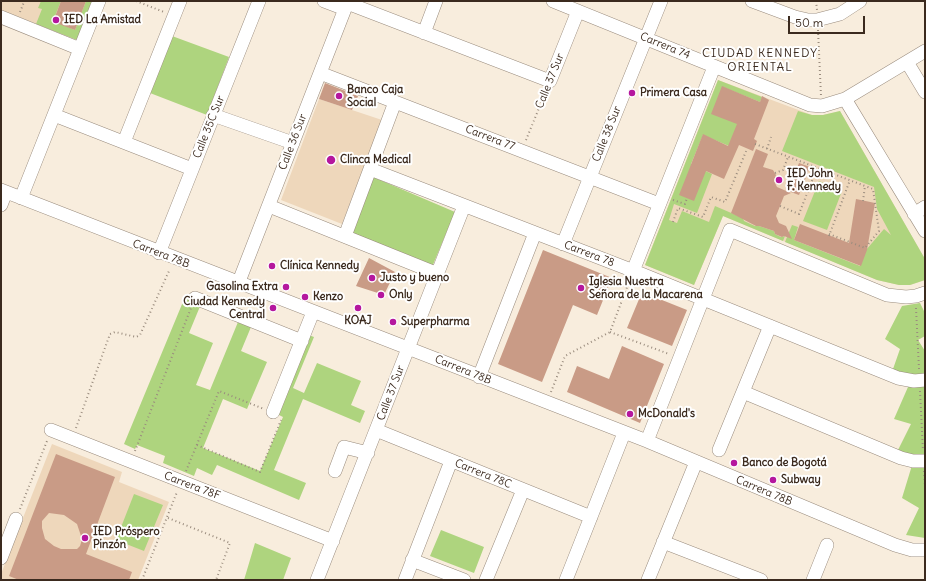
<!DOCTYPE html>
<meta charset="utf-8">
<style>
body{margin:0}
#map{position:relative;width:926px;height:581px;overflow:hidden;background:#f8eddd;font-family:Delius,sans-serif}
canvas{display:block}
.frame{position:absolute;inset:0;border:2px solid #3b2a1e;pointer-events:none}
.scale{position:absolute;left:788px;top:16px;width:77px;height:18px;box-sizing:border-box;border:2px solid #3b2a1e;border-top:0;padding-left:5px;font-size:12px;line-height:14px;white-space:nowrap;color:#3b2a1e;-webkit-text-stroke:3px #fff;paint-order:stroke}
</style>
<div id="map">
<canvas width="926" height="581"></canvas>
<div class="frame"></div>
<div class="scale">50 m</div>
</div>
<script>
const ctx = document.querySelector('canvas').getContext('2d');
ctx.lineJoin = 'round';
function paint(path, color) { ctx.fillStyle = color; ctx.fill(path, 'evenodd'); }
const toPath = rows => new Path2D(rows.map(r => 'M' + r).join(''));
function strokePath(path, color, width, dash) { ctx.strokeStyle = color; ctx.lineWidth = width; ctx.lineCap = dash ? 'butt' : 'round'; ctx.setLineDash(dash || []); ctx.stroke(path); }
function drawText(font, color, halo, rows, align = 'center') {
  ctx.font = font + ' Delius,sans-serif'; ctx.lineWidth = 4; ctx.setLineDash([]); ctx.textBaseline = 'middle'; ctx.strokeStyle = halo; ctx.fillStyle = color; for (const [text, x, y, turn = 0] of rows) {
    ctx.save(); ctx.translate(x, y); ctx.rotate((+turn || 0) * Math.PI / 180); ctx.textAlign = isNaN(turn) ? turn : align; if (halo) ctx.strokeText(text, 0, 0); ctx.fillText(text, 0, 0); ctx.restore();
  }
}
const built = toPath([
 [1,1,92,1,77,40,1,10],
 [718,80,812,115,823,115,840,111,925,259,925,280,910,285,899,285,877,280,723,216,694,285,645,265],
 [319,99,382,120,342,224,281,200],
 [52,444,122,472,119,482,169,502,138,580,1,580,1,574]
]);
const green = toPath([
 [41,1,61,1,53,21,75,30,86,1,92,1,77,40,36,24,42,9,38,8],
 [172,36,229,57,207,115,150,93],
 [718,80,762,97,760,102,723,87,749,129,729,146,703,135,691,164,712,174,697,213,674,204,669,220,677,223,682,211,709,222,715,206,743,218,744,221,755,226,759,226,774,231,775,234,781,237,785,236,783,241,723,216,694,285,645,265],
 [798,111,812,115,823,115,840,111,925,259,925,280,910,285,899,285,877,280,785,242,792,225,798,227,794,240,860,266,866,250,884,229,891,235,877,209,874,187,782,151],
 [373,177,455,212,432,267,350,233],
 [819,181,842,191,827,230,803,221],
 [185,297,201,304,189,333,213,343,196,385,210,390,238,322,251,327,241,351,267,362,247,409,223,399,203,448,260,471,283,417,273,412,306,334,314,337,293,388,304,393,317,363,361,381,351,405,365,411,360,423,303,399,274,470,306,483,299,500,217,465,212,475,197,468,194,476,163,463,165,456,137,445,135,449,124,444],
 [920,303,925,313,925,336,918,340,925,351,925,538,906,535,919,508,902,498,913,462,895,456,911,424,894,419,908,387,898,378,893,369,900,349,885,339,902,306],
 [134,494,163,505,144,551,116,540],
 [441,530,484,547,474,573,430,556],
 [255,543,291,558,283,580,244,580]
]);
const building = toPath([
 [61,1,86,1,75,30,53,22],
 [325,83,358,96,352,110,319,99],
 [722,86,760,102,762,96,769,100,754,139,757,141,753,151,739,145,724,179,706,171,694,201,679,195,703,134,728,146,737,124,711,114],
 [756,149,768,154,763,167,773,170,776,175,774,181,777,187,791,193,784,196,776,216,779,223,786,226,792,239,784,236,782,237,775,234,774,231,759,226,756,226,731,213],
 [799,163,810,167,799,195,788,191],
 [856,199,875,203,867,250,861,266,794,240,800,224,849,243],
 [543,250,612,278,597,315,573,305,542,382,498,364],
 [369,258,395,272,384,295,356,286],
 [642,292,687,310,672,346,627,328],
 [622,346,664,364,640,423,567,392,577,366,609,379],
 [56,454,115,477,86,554,132,572,129,580,19,580,9,576],
 [49,513,64,515,77,524,82,539,80,546,77,549,61,549,54,546,45,539,42,528,42,521]
]);
const path = toPath([
 [136,1,164,12],
 [816,1,817,10],
 [20,12,24,2],
 [818,30,821,96],
 [526,140,546,91],
 [755,144,865,186,863,201],
 [767,149,771,137],
 [775,173,783,170,788,157],
 [673,200,685,204,687,198],
 [780,206,799,214,817,168],
 [673,222,678,208,703,217,711,197,725,202,747,149],
 [829,234,865,248,879,231,873,189,865,186],
 [829,236,850,180],
 [916,308,919,369],
 [610,332,669,354],
 [920,391,923,451],
 [551,392,565,356,610,332,629,282],
 [76,428,110,334,115,332,136,337,140,335,169,271],
 [197,445,260,472,281,420],
 [135,451,191,308],
 [186,471,219,391,264,409],
 [924,471,925,486],
 [20,509,47,441],
 [168,518,230,543,216,580],
 [142,580,177,492]
]);
const minor = toPath([
 [324,1,345,9],
 [553,1,810,105,822,106,845,99,925,51],
 [752,1,795,17,808,20,817,20,840,14,860,1],
 [347,3,550,81,578,11],
 [1,17,80,49],
 [424,33,436,1],
 [907,62,925,92],
 [320,73,659,204],
 [845,99,925,231],
 [54,115,192,169],
 [213,115,293,143],
 [124,142,180,1],
 [370,169,639,273,898,378,914,381,925,380],
 [1,190,647,441,895,545,912,550,925,550],
 [21,198,99,1],
 [1,205,6,192],
 [269,206,438,274],
 [914,214,925,207],
 [345,236,395,102],
 [563,244,661,1],
 [159,253,259,1],
 [633,271,714,67],
 [238,284,348,1],
 [195,298,302,341],
 [479,377,535,233],
 [743,392,901,458,913,461,925,461],
 [273,412,313,312],
 [51,430,333,541],
 [376,430,591,517],
 [647,441,730,230,887,295,906,297,916,296,925,293],
 [719,450,770,326],
 [335,471,344,447,368,453],
 [663,542,761,580],
 [1,558,16,519],
 [412,560,464,580],
 [317,580,464,206],
 [405,580,451,461],
 [486,580,523,490],
 [566,580,624,433],
 [648,580,696,462],
 [813,580,827,545]
]);
const markers = [
 [56,20,4,"#b5179e"],
 [632,93,4,"#b5179e"],
 [339,96,4,"#b5179e"],
 [331,160,5,"#b5179e"],
 [779,180,4,"#b5179e"],
 [272,266,4,"#b5179e"],
 [372,278,4,"#b5179e"],
 [286,287,4,"#b5179e"],
 [581,288,4,"#b5179e"],
 [381,295,4,"#b5179e"],
 [305,297,4,"#b5179e"],
 [273,308,4,"#b5179e"],
 [358,308,4,"#b5179e"],
 [393,322,4,"#b5179e"],
 [630,414,4,"#b5179e"],
 [734,463,4,"#b5179e"],
 [773,480,4,"#b5179e"],
 [85,538,4,"#b5179e"]
];
const poiNames = [
 ["IED La Amistad",64,20],
 ["Banco Caja",347,90],
 ["Social",347,103],
 ["Primera Casa",640,93],
 ["Clinca Medical",340,160],
 ["IED John",787,174],
 ["F. Kennedy",787,187],
 ["Clínica Kennedy",280,266],
 ["Justo y bueno",380,278],
 ["Iglesia Nuestra",589,282],
 ["Señora de la Macarena",589,295],
 ["Gasolina Extra",278,287,"right"],
 ["Only",389,295],
 ["Kenzo",313,297],
 ["Ciudad Kennedy",265,302,"right"],
 ["Central",265,315,"right"],
 ["KOAJ",358,321,"center"],
 ["Superpharma",401,322],
 ["McDonald's",638,414],
 ["Banco de Bogotá",742,463],
 ["Subway",781,480],
 ["IED Próspero",93,532],
 ["Pinzón",93,545]
];
const streetNames = [
 ["Carrera 74",665,46,22],
 ["Calle 37 Sur",550,81,-68],
 ["Calle 35C Sur",209,127,-68],
 ["Calle 38 Sur",607,134,-68],
 ["Carrera 77",490,138,21],
 ["Calle 36 Sur",293,142,-69],
 ["Carrera 78B",161,254,21],
 ["Carrera 78",589,254,21],
 ["Carrera 78B",463,370,22],
 ["Calle 37 Sur",391,393,-69],
 ["Carrera 78C",483,474,22],
 ["Carrera 78F",192,486,21],
 ["Carrera 78B",764,491,23]
];
const neighbourhoodNames = [
 ["CIUDAD KENNEDY",760,54],
 ["ORIENTAL",760,68]
];
paint(built, '#eed7bb');
paint(green, '#aed47e');
paint(building, '#c99b86');
strokePath(minor, '#9a8c7e', 14);
strokePath(path, '#9a8c7e', 2, [1, 3]);
strokePath(minor, '#fff', 13);
for (const [x, y, r, color] of markers) { const dot = new Path2D(); dot.arc(x, y, r, 0, 2 * Math.PI); ctx.fillStyle = color; ctx.fill(dot); strokePath(dot, '#fff', 1.5); }
drawText('bold 11px', '#3b2a1e', '#fff', poiNames, 'left');
drawText('11px', '#3b2a1e', '#fff', streetNames);
ctx.letterSpacing = '1px';
drawText('12px', '#3b2a1e', '#fff', neighbourhoodNames);
ctx.letterSpacing = '0px';
</script>
